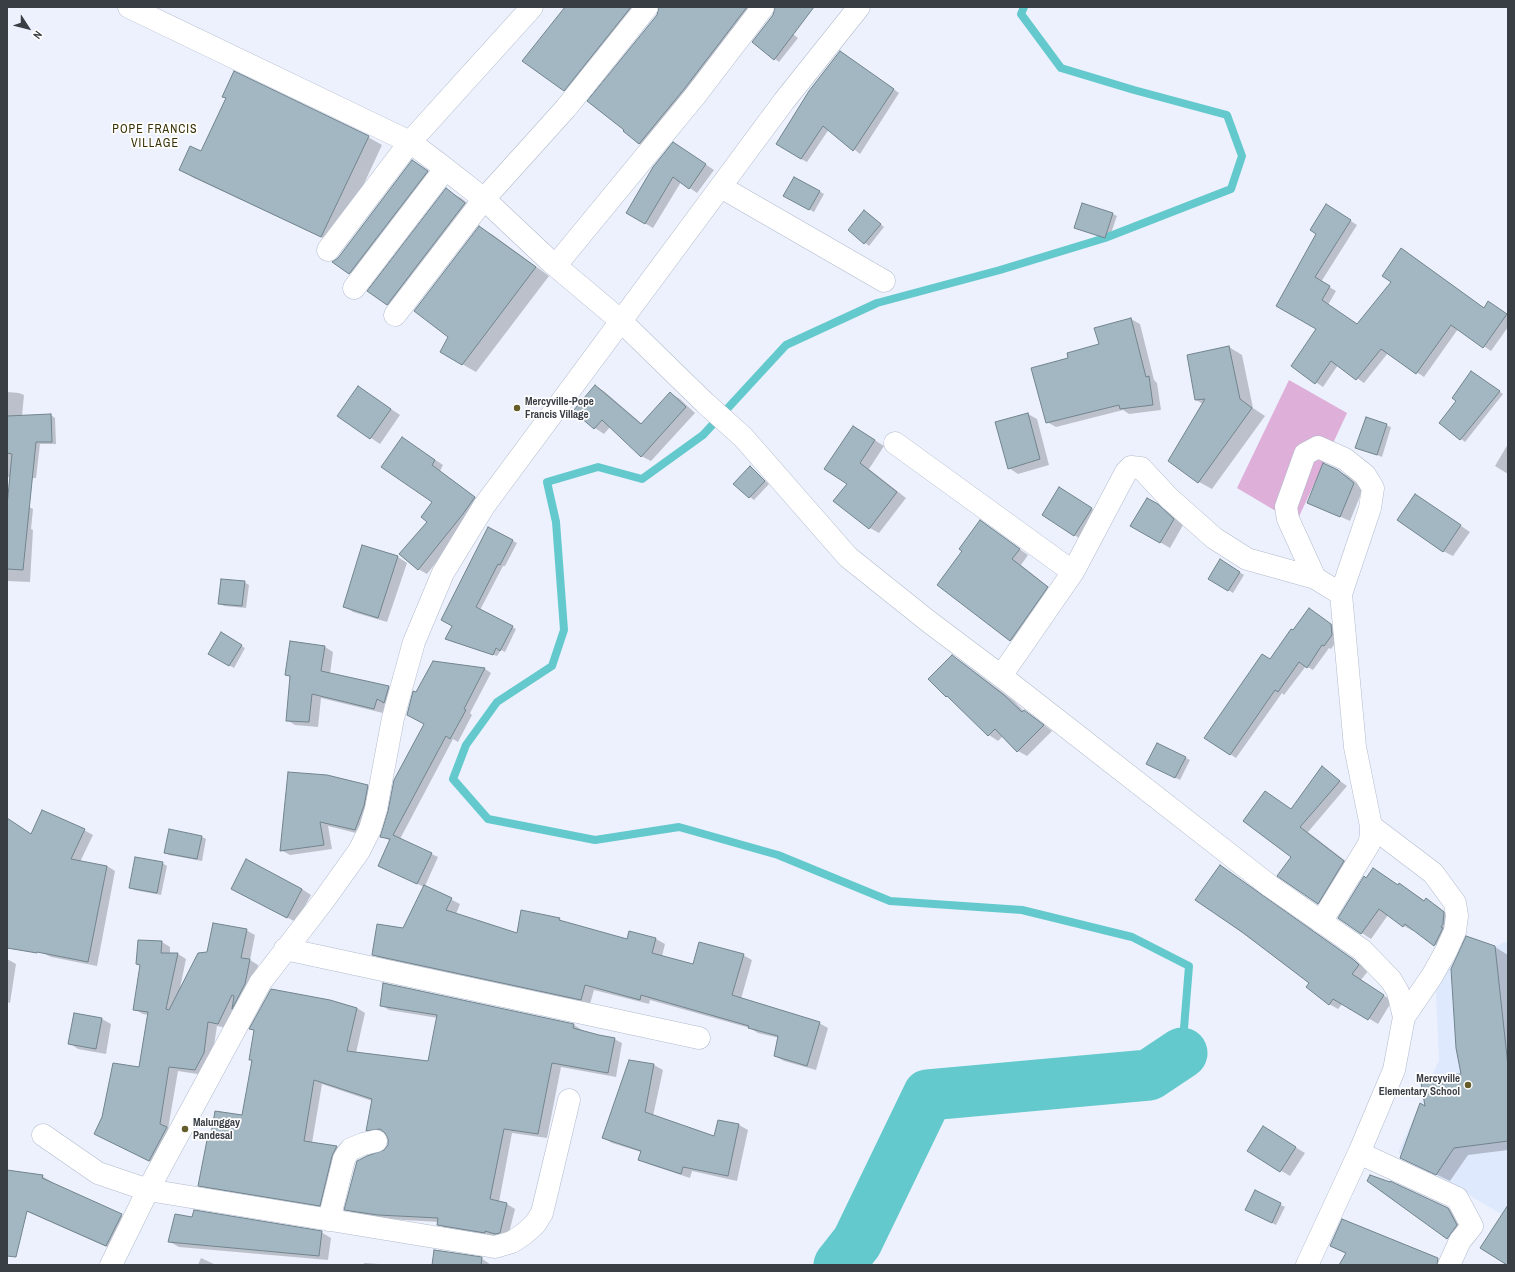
<!DOCTYPE html>
<style>
body{margin:0}
#map{position:relative;width:1515px;height:1272px;overflow:hidden;background:#ecf1fd;font-family:"Archivo Narrow",sans-serif}
canvas{display:block}
.frame{position:absolute;inset:0;border:8px solid #393d44;pointer-events:none}
.north{position:absolute;left:8px;top:8px;width:40px;height:40px;-webkit-text-stroke:3px #fefefe;paint-order:stroke;rotate:126deg;font-size:11px;font-weight:700;line-height:16px;text-align:center;color:#393d44}
.north::after{content:'';display:block;margin:auto;width:14px;height:18px;background:#393d44;clip-path:polygon(50% 0,100% 100%,50% 72%,0 100%)}
</style>
<div id="map">
<canvas width="1515" height="1272"></canvas>
<div class="frame"></div>
<div class="north">N</div>
</div>
<script>
const ctx = document.querySelector('canvas').getContext('2d');
ctx.lineJoin = 'round';
function paint(path, color) { ctx.fillStyle = color; ctx.fill(path, 'evenodd'); }
const toPath = rows => new Path2D(rows.map(r => 'M' + r).join(''));
function strokePath(path, color, width, dash) { ctx.strokeStyle = color; ctx.lineWidth = width; ctx.lineCap = dash ? 'butt' : 'round'; ctx.setLineDash(dash || []); ctx.stroke(path); }
function drawText(font, color, halo, rows, align = 'center') {
  ctx.font = font + ' "Archivo Narrow",sans-serif'; ctx.lineWidth = 3.5; ctx.setLineDash([]); ctx.textBaseline = 'middle'; ctx.strokeStyle = halo; ctx.fillStyle = color; for (const [text, x, y, turn = 0] of rows) {
    ctx.save(); ctx.translate(x, y); ctx.rotate((+turn || 0) * Math.PI / 180); ctx.textAlign = isNaN(turn) ? turn : align; if (halo) ctx.strokeText(text, 0, 0); ctx.fillText(text, 0, 0); ctx.restore();
  }
}
const built = toPath([
 [1508,941,1508,1218,1398,1153,1439,1060,1435,971]
]);
const green = toPath([
 [1289,380,1347,413,1296,523,1237,488]
]);
const shadow = toPath([
 [566,7,650,7,577,98,564,90],
 [660,7,761,7,653,151,640,144,624,131],
 [776,21,798,38,779,62,753,42],
 [840,52,899,93,860,154,829,129,807,162,801,159],
 [368,137,382,145,336,244,194,178,180,170,202,152],
 [674,143,714,170,697,193,681,182,653,228,627,213],
 [413,161,441,180,364,281,350,273,339,258],
 [795,178,824,194,814,212,785,196],
 [446,190,461,198,479,212,401,313,387,305],
 [1333,210,1357,225,1321,282,1336,291,1328,305,1358,325,1495,307,1508,315,1508,327,1491,351,1458,329,1424,377,1388,353,1364,383,1338,365,1323,387,1292,366,1318,328,1277,306],
 [869,214,884,227,869,246,849,230],
 [1113,214,1117,216,1109,239,1075,227],
 [479,227,493,235,549,276,476,372,441,352,450,337],
 [1131,319,1140,324,1154,380,1157,383,1161,410,1129,414,1123,410,1056,427,1047,422,1069,359,1100,345],
 [1229,347,1242,355,1253,408,1265,416,1212,489,1199,482,1170,461,1203,404,1196,400],
 [1475,375,1503,394,1465,442,1440,423],
 [596,386,605,392,642,424,670,393,680,399,695,413,651,461,641,456,610,427,604,434,595,428,575,411],
 [7,392,19,393,24,395,22,416,51,415,55,418,56,444,40,444,36,478,7,477],
 [367,393,400,415,380,444,338,416],
 [1028,414,1037,419,1049,465,1018,474,1009,468],
 [1366,418,1391,427,1382,457,1356,447],
 [862,432,884,446,869,469,906,498,879,533,870,528,848,483],
 [402,438,443,465,440,471,483,503,471,519,427,574,418,569,434,502],
 [1508,444,1508,474,1495,466],
 [750,467,769,484,754,500,750,497],
 [1338,471,1348,476,1363,489,1350,521,1308,502],
 [1069,494,1101,515,1084,541,1074,535],
 [1147,499,1167,511,1183,525,1170,548,1132,526],
 [1424,501,1470,532,1453,556,1443,551],
 [29,507,33,509,31,529,33,530,30,582,7,581,7,510],
 [980,521,1028,555,1021,565,1056,593,1020,645,1011,640,963,550],
 [489,529,517,543,505,566,503,566,480,610,516,629,505,652,501,650,497,656,446,639,453,626],
 [363,546,398,557,407,563,387,622,353,612,344,606],
 [1221,561,1244,575,1233,593,1209,578],
 [244,582,249,585,246,608,224,606,220,603],
 [1309,609,1337,628,1338,639,1331,649,1329,648,1313,670,1306,666,1284,695,1282,693,1236,758,1230,754,1270,660],
 [221,634,245,648,234,668,210,654],
 [325,647,333,652,330,674,389,687,397,691,393,707,385,703,383,713,321,698,318,727,295,725,287,720,291,677,286,674],
 [952,656,962,662,1014,701,1024,711,1034,717,1052,731,1027,756,1018,751,1003,736,998,741,989,735,952,699,947,696],
 [434,662,485,669,491,673,470,713,472,715,458,742,453,739,400,839,438,857,425,886,460,904,456,914,517,934,559,919,566,923,628,940,630,932,656,939,665,944,662,956,694,965,743,955,752,960,741,999,819,1023,828,1028,816,1070,784,1061,775,1056,779,1038,758,1033,750,1028,650,1000,649,1004,594,990,590,1004,382,960,373,954,404,929,424,887,386,869,391,841,381,836,425,724,417,693],
 [1157,744,1190,760,1180,780,1152,766],
 [1322,768,1347,786,1308,832,1352,866,1326,908,1318,903,1293,857,1265,792,1291,810],
 [367,786,376,791,364,835,328,826,332,849,290,855,281,850],
 [7,819,32,835,84,830,93,835,80,862,107,866,115,871,97,966,51,957,7,935],
 [202,837,206,839,202,861,169,855,165,852],
 [162,863,167,866,161,895,134,890,130,887],
 [1373,869,1399,886,1400,884,1409,890,1425,901,1426,900,1436,905,1453,918,1444,951,1414,930,1413,931,1404,926,1388,915,1371,939,1339,918],
 [1229,872,1363,966,1368,971,1361,980,1392,1001,1378,1024,1343,1003,1338,1009,1329,1004,1310,982,1197,900],
 [302,889,311,895,296,922,241,894],
 [246,930,255,935,250,960,258,965,254,989,227,1028,217,1026,212,1058,204,1075,178,1071,168,1129,175,1133,158,1166,104,1138,139,1068,148,1015,143,1014,134,1009,141,966,137,964,162,942,170,947,170,954,178,954,186,959,180,988,208,953],
 [1495,947,1508,955,1508,1150,1468,1155,1450,1181,1402,1158,1427,1108,1462,1075],
 [7,959,16,964,10,1003,7,1002],
 [384,984,574,1025,582,1030,582,1033,614,1039,622,1043,616,1077,561,1067,547,1138,512,1133,499,1202,507,1204,515,1209,508,1237,504,1238,447,1229,438,1224,439,1222,387,1219,354,1214,346,1209,389,1145,389,1138,387,1134,375,1135,367,1130,372,1101,322,1084,312,1143,337,1147,345,1152,328,1210,208,1190,199,1185,211,1142,243,1117,253,1061,251,1059,255,1031,251,1028,330,1001,357,1008,365,1013,356,1053,428,1062,438,1018,389,1010,381,1005],
 [102,1019,111,1024,106,1054,78,1049,69,1043],
 [630,1061,654,1065,663,1070,653,1116,715,1138,718,1121,739,1125,748,1130,737,1181,692,1171,690,1178,648,1164,639,1159,641,1152,612,1143,604,1138],
 [1272,1133,1305,1153,1290,1176,1248,1151],
 [7,1171,42,1176,52,1182,52,1183,131,1220,116,1251,21,1209,7,1205],
 [1368,1180,1448,1208,1457,1214,1466,1230,1457,1243],
 [1255,1192,1285,1207,1276,1225,1251,1212],
 [193,1219,321,1232,331,1238,328,1260,179,1247,170,1242],
 [1331,1246,1435,1258,1444,1263,1442,1265,1341,1265,1346,1254],
 [201,1258,216,1265,198,1265],
 [481,1258,491,1265,433,1265],
 [364,1263,394,1265,395,1265,364,1265]
]);
const stream = toPath([
 [1024,7,1021,14,1061,68,1134,90,1227,115,1242,156,1231,189,1105,238,1000,270,877,303,786,345,703,435,642,479,598,467,547,482,556,522,564,630,552,666,497,702,466,745,453,779,488,819,595,840,679,827,778,855,890,901,1022,910,1132,937,1189,966,1182,1053]
]);
const river = toPath([
 [839,1265,857,1242,928,1095,1149,1075,1182,1053]
]);
const building = toPath([
 [565,7,631,7,564,91,522,61,565,7],
 [659,7,747,7,685,88,639,144,623,131,624,130,587,101,657,15,659,7],
 [775,7,814,7,774,60,752,42,773,15,775,7],
 [840,51,894,89,853,151,823,126,801,159,776,144,809,91,840,51],
 [234,71,369,136,321,237,179,170,190,146,201,151,226,98,222,97,234,71],
 [673,142,706,164,689,189,673,177,645,224,626,213,653,167,673,142],
 [412,160,428,171,349,274,332,262,338,258,412,160],
 [794,177,820,191,809,210,783,196,794,177],
 [446,188,465,203,387,305,367,291,446,188],
 [1082,203,1113,213,1105,238,1074,228,1082,203],
 [1326,204,1351,220,1315,277,1330,286,1322,300,1357,324,1391,282,1382,276,1401,248,1484,308,1488,301,1507,314,1483,348,1451,325,1416,374,1381,349,1356,380,1331,361,1315,384,1291,366,1316,329,1276,306,1316,234,1310,230,1326,204],
 [864,210,881,224,864,244,848,230,864,210],
 [479,226,536,267,462,365,440,352,448,337,414,311,479,226],
 [1131,318,1146,377,1149,376,1153,405,1120,409,1119,405,1046,423,1031,368,1068,358,1067,353,1099,344,1094,328,1131,318],
 [1229,346,1240,399,1252,408,1198,483,1168,461,1205,399,1195,400,1187,355,1229,346],
 [1471,371,1500,391,1460,440,1439,423,1456,401,1452,398,1471,371],
 [595,385,641,424,670,392,686,407,641,457,602,420,594,429,573,411,595,385],
 [358,386,391,409,370,439,337,416,358,386],
 [1028,413,1040,459,1008,469,995,422,1028,413],
 [51,414,52,442,36,442,23,570,7,569,7,506,12,454,7,453,7,416,51,414],
 [1366,417,1387,424,1377,455,1355,448,1366,417],
 [853,426,875,440,860,463,897,492,869,529,833,501,847,484,824,469,853,426],
 [402,437,435,460,432,465,475,497,463,514,418,570,399,554,427,522,421,517,432,502,381,467,402,437],
 [1323,463,1338,470,1354,483,1340,517,1307,503,1323,463],
 [750,466,765,481,749,498,733,484,750,466],
 [1059,487,1092,508,1074,536,1042,515,1059,487],
 [1415,494,1461,525,1443,552,1397,520,1415,494],
 [1147,498,1158,504,1174,519,1160,543,1130,526,1147,498],
 [980,520,1020,549,1012,559,1048,587,1010,641,937,585,962,551,959,549,980,520],
 [488,527,513,540,500,565,498,564,476,607,513,626,500,651,496,648,493,655,445,639,452,626,441,620,488,527],
 [362,545,398,556,378,618,343,607,362,545],
 [1220,559,1240,572,1228,591,1208,579,1220,559],
 [221,579,245,581,242,606,218,604,221,579],
 [1309,608,1331,624,1332,635,1324,646,1322,645,1307,668,1299,662,1278,692,1275,690,1230,755,1204,738,1262,654,1270,659,1291,629,1293,630,1309,608],
 [221,632,242,645,229,666,208,654,221,632],
 [290,641,325,646,321,671,389,686,384,703,377,699,374,709,312,694,309,722,286,721,290,676,285,675,290,641],
 [952,655,1004,695,1022,712,1024,710,1044,725,1017,752,995,729,988,736,947,696,946,697,928,679,952,655],
 [433,661,485,668,464,709,466,710,450,739,446,736,393,835,432,853,417,884,378,866,390,839,380,837,388,811,394,780,424,724,407,715,413,691,416,692,433,661],
 [1157,743,1186,757,1175,778,1146,764,1157,743],
 [1322,766,1340,781,1300,827,1344,861,1318,904,1277,876,1291,857,1243,821,1265,791,1291,809,1322,766],
 [288,772,327,775,368,785,364,806,355,830,320,822,324,845,280,851,288,772],
 [42,810,85,829,71,859,107,866,88,962,37,952,37,953,7,948,7,818,31,834,42,810],
 [169,829,202,836,197,859,164,853,169,829],
 [135,857,163,862,157,893,129,888,135,857],
 [246,859,302,889,287,918,231,889,246,859],
 [1220,865,1354,960,1359,965,1352,974,1384,995,1368,1020,1333,999,1329,1005,1306,987,1309,983,1242,932,1195,900,1220,865],
 [1373,868,1398,885,1399,883,1424,901,1426,898,1444,912,1443,924,1441,927,1443,928,1434,946,1405,924,1403,927,1379,909,1361,934,1338,918,1364,876,1366,878,1373,868],
 [424,885,452,898,446,910,517,933,521,910,560,918,559,920,627,939,629,931,656,938,652,953,693,964,699,942,744,954,732,995,820,1022,807,1066,774,1056,778,1036,748,1028,749,1026,641,995,640,1000,585,985,581,1000,372,955,377,924,403,928,424,885],
 [213,923,247,929,241,958,250,959,245,984,232,1009,234,996,232,995,218,1024,208,1022,204,1053,195,1070,169,1067,160,1124,167,1127,149,1161,94,1134,102,1117,113,1063,139,1067,148,1012,133,1010,140,965,136,964,138,940,162,941,161,953,178,953,166,1009,169,1010,198,953,207,952,213,923],
 [1466,936,1495,946,1508,1066,1508,1141,1454,1148,1436,1175,1400,1158,1420,1103,1425,1106,1420,1077,1461,1074,1456,1048,1451,969,1466,936],
 [383,983,574,1024,573,1028,599,1035,615,1038,608,1073,552,1063,538,1134,504,1129,490,1199,507,1203,500,1233,495,1234,485,1231,485,1233,437,1225,438,1218,378,1215,344,1210,357,1161,367,1156,384,1150,388,1145,388,1139,385,1133,380,1129,366,1131,372,1099,314,1080,304,1141,337,1146,332,1156,320,1206,198,1186,207,1140,210,1140,215,1111,242,1115,252,1060,249,1060,254,1030,249,1029,271,989,330,1000,357,1008,347,1051,428,1061,437,1015,380,1006,383,983],
 [74,1013,102,1018,96,1049,68,1044,74,1013],
 [629,1060,654,1064,645,1112,714,1136,718,1120,739,1124,728,1176,683,1167,681,1174,638,1160,641,1151,602,1138,629,1060],
 [1263,1126,1296,1147,1280,1172,1247,1151,1263,1126],
 [7,1170,43,1175,42,1178,122,1214,106,1246,27,1211,16,1257,7,1256,7,1170],
 [1370,1175,1390,1182,1390,1181,1448,1208,1457,1225,1447,1239,1367,1181,1370,1175],
 [1255,1190,1281,1203,1272,1223,1245,1210,1255,1190],
 [1508,1205,1508,1265,1507,1265,1480,1248,1508,1205],
 [194,1210,322,1231,319,1256,168,1242,175,1214,192,1217,194,1210],
 [1342,1219,1438,1258,1437,1265,1339,1265,1346,1253,1330,1246,1342,1219],
 [434,1250,482,1257,481,1265,432,1265,434,1250]
]);
const minor = toPath([
 [129,7,410,142,438,163,484,199,551,262,621,321,705,403,743,437,848,557,928,621,1001,676,1270,886,1362,950,1391,980,1398,992,1404,1017,1394,1070,1359,1153,1307,1265],
 [721,187,884,281],
 [328,250,410,142,532,7],
 [556,265,695,96,763,7],
 [354,288,445,169],
 [395,315,484,199,566,108,647,7],
 [895,443,1073,572],
 [1315,578,1288,519,1286,507,1305,454,1318,447,1345,459,1365,475,1373,488,1370,508,1341,594],
 [1001,676,1073,572,1126,472,1131,467,1141,468,1169,498,1214,538,1247,559,1315,578,1341,594,1355,747,1371,826,1371,835,1369,844,1321,922],
 [1371,826,1433,873,1455,903,1457,916,1455,931,1446,951,1432,976,1404,1017],
 [285,949,699,1038],
 [43,1135,98,1173,148,1190,495,1247,512,1242,524,1234,535,1224,542,1213,569,1100],
 [1359,1153,1457,1198,1472,1226,1460,1241,1449,1265],
 [329,1220,344,1159,347,1154,351,1149,363,1144,376,1141],
 [111,1265,148,1190,260,983,324,900,359,851,370,829,376,809,393,718,414,642,443,573,484,506,784,101,859,7]
]);
const markers = [
 [517,408,4,"#645c29"],
 [1468,1085,4,"#645c29"],
 [185,1129,4,"#645c29"]
];
const poiNames = [
 ["Mercyville-Pope",525,402],
 ["Francis Village",525,415],
 ["Mercyville",1460,1079,"right"],
 ["Elementary School",1460,1092,"right"],
 ["Malunggay",193,1123],
 ["Pandesal",193,1136]
];
const neighbourhoodNames = [
 ["POPE FRANCIS",155,130],
 ["VILLAGE",155,144]
];
paint(built, '#dee9fd');
paint(green, '#deafd9');
paint(shadow, '#0003');
strokePath(stream, '#63c9cd', 8);
strokePath(river, '#63c9cd', 51);
paint(building, '#a3b7c2');
strokePath(building, '#71848e', 1);
strokePath(minor, '#b1bacc', 23);
strokePath(minor, '#fff', 22);
for (const [x, y, r, color] of markers) { const dot = new Path2D(); dot.arc(x, y, r, 0, 2 * Math.PI); ctx.fillStyle = color; ctx.fill(dot); strokePath(dot, '#fefefe', 1.5); }
drawText('bold 11px', '#393d44', '#fefefe', poiNames, 'left');
ctx.letterSpacing = '1px';
drawText('12px', '#383206', '#fefefe', neighbourhoodNames);
ctx.letterSpacing = '0px';
</script>
